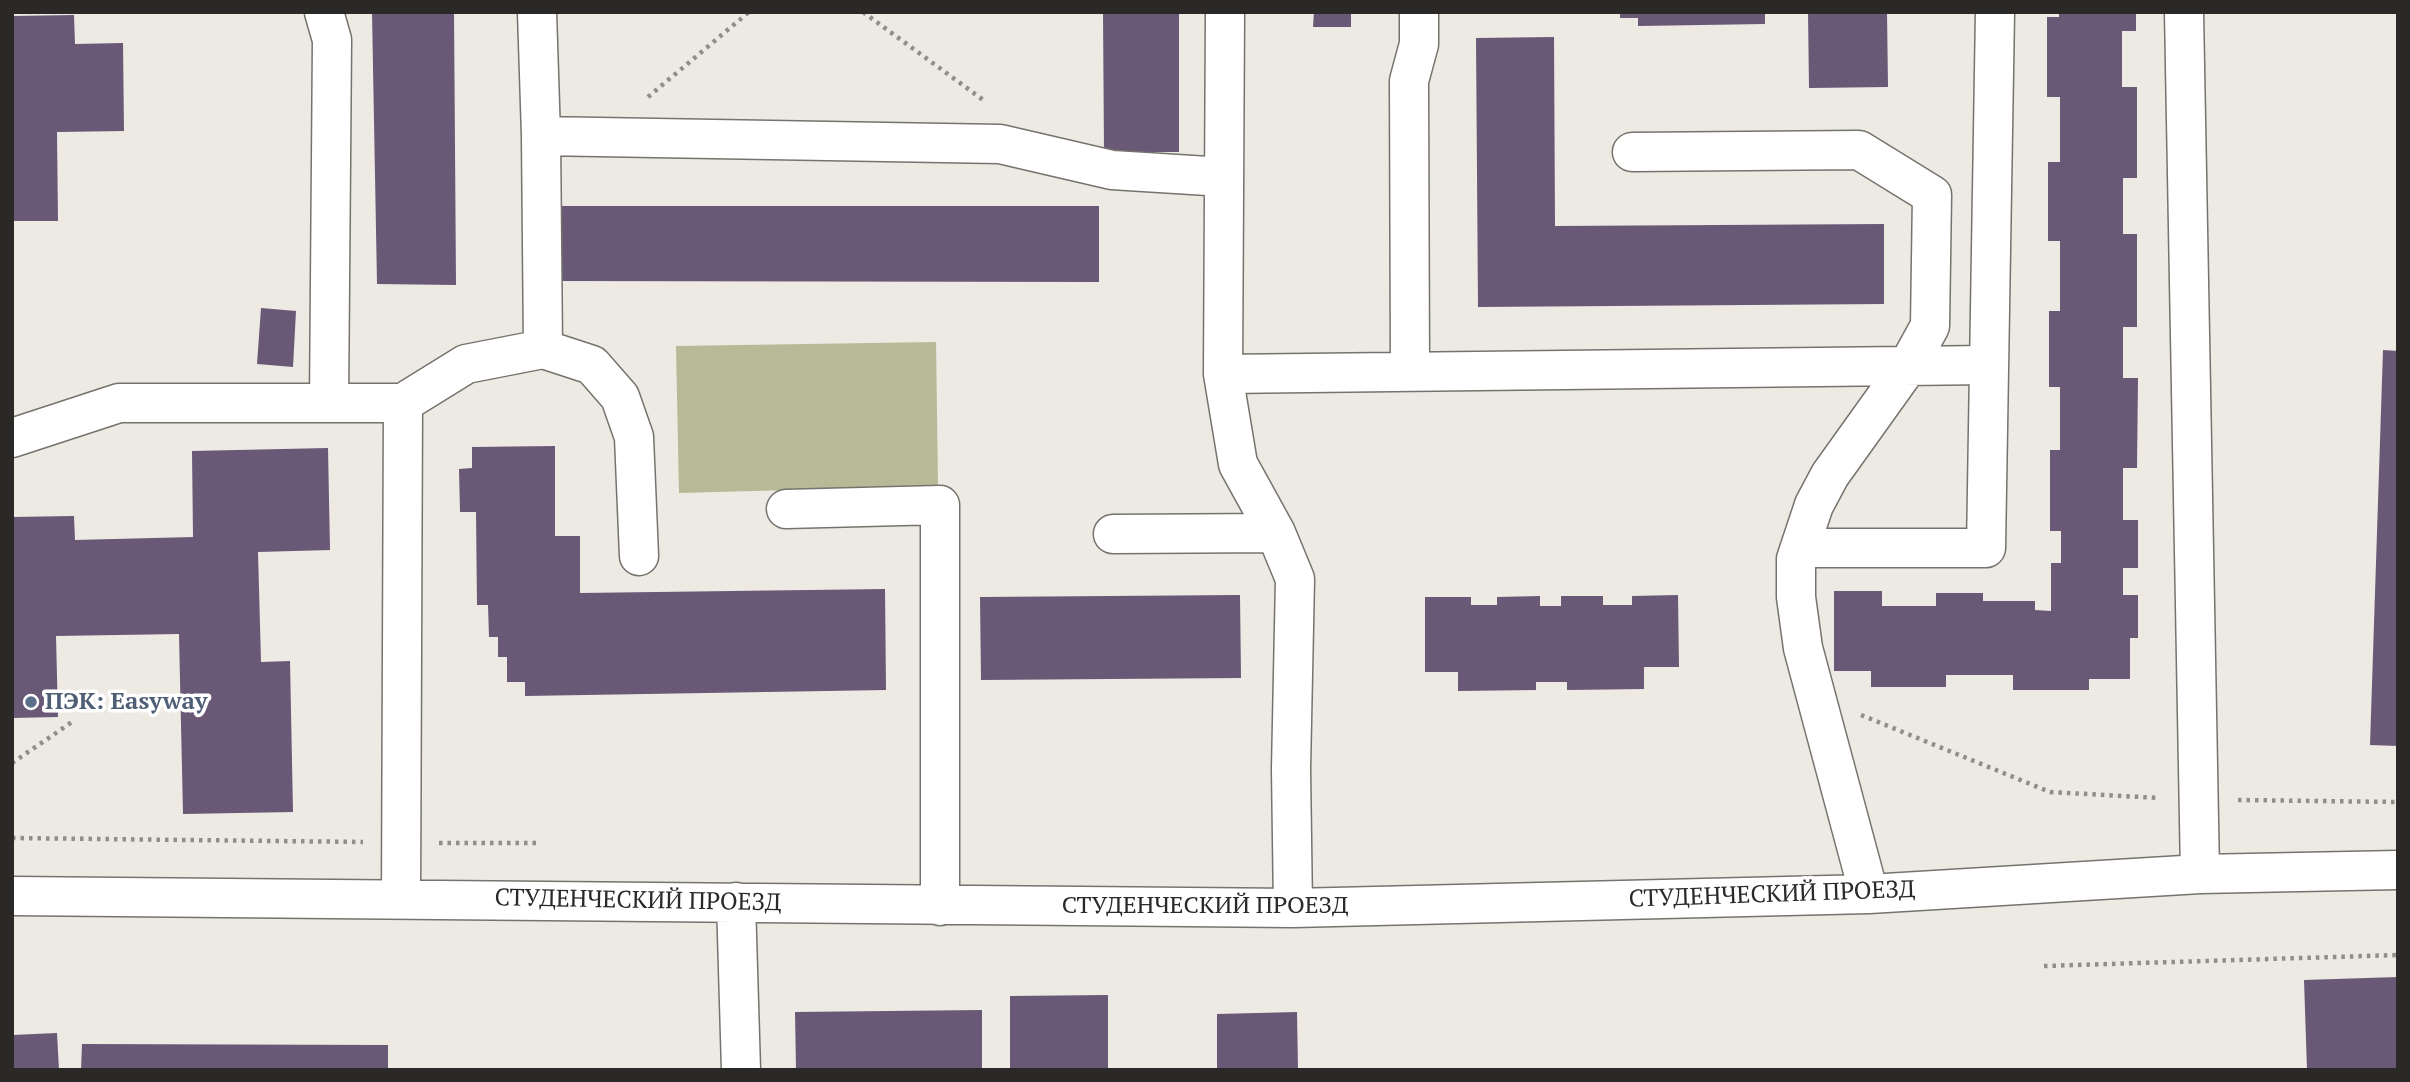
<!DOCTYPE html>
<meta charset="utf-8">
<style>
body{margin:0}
#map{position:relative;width:2410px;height:1082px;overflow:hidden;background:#ede9e3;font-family:"PT Serif",serif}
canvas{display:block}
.frame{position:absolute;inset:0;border:14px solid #2a2927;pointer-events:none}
</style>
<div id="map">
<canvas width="2410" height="1082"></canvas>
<div class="frame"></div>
</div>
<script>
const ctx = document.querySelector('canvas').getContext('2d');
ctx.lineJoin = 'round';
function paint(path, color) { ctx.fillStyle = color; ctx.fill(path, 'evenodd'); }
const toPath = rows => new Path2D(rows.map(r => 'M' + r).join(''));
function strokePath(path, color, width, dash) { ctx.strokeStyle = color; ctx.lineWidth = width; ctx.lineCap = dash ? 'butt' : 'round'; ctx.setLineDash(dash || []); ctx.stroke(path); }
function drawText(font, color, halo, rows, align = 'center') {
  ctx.font = font + ' "PT Serif",serif'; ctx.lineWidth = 7; ctx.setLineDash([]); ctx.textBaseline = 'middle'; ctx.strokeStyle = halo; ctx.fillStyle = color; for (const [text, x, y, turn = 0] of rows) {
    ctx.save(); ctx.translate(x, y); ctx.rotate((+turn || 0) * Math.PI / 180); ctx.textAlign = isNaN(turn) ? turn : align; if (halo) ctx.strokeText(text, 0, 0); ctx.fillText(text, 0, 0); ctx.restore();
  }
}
const green = toPath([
 [936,342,938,486,679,493,676,346]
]);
const building = toPath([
 [372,12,454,12,456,285,377,284],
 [1103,12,1179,12,1179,152,1104,152],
 [1314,12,1351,12,1351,27,1313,27],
 [1620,12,1765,12,1765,24,1638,26,1638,18,1620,18],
 [1808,12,1887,12,1888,87,1809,88],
 [2059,12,2136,12,2136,31,2122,31,2122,87,2137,87,2137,178,2123,178,2123,234,2137,234,2137,327,2123,327,2123,378,2138,378,2137,468,2123,468,2123,520,2138,520,2138,568,2123,568,2123,595,2138,595,2138,638,2130,638,2130,679,2089,679,2089,690,2013,690,2013,675,1946,675,1946,687,1871,687,1871,671,1834,671,1834,591,1882,591,1882,606,1936,606,1936,593,1983,593,1983,601,2035,601,2035,610,2051,611,2051,563,2061,563,2061,531,2050,531,2050,450,2060,450,2060,387,2049,387,2049,311,2060,311,2060,241,2048,241,2048,162,2060,162,2060,97,2047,97,2047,17,2059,17],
 [74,15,75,44,123,43,124,131,57,132,58,221,12,221,12,16],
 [1554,37,1555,226,1884,224,1884,304,1478,307,1476,38],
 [559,206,1099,206,1099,282,559,281],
 [261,308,296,311,293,367,257,364],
 [2383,350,2398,351,2398,746,2370,745],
 [555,446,555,536,580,536,580,593,885,589,886,690,525,696,525,682,507,682,507,657,498,657,498,637,489,637,488,605,477,605,476,512,460,512,459,469,472,468,472,447],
 [328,448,330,550,258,552,261,662,290,661,293,812,183,814,179,634,56,636,58,717,12,718,12,517,74,516,75,540,193,537,192,451],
 [1240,595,1241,678,981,680,980,597],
 [1678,595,1679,667,1644,667,1644,689,1567,690,1567,682,1536,682,1536,690,1458,691,1458,672,1425,672,1425,597,1471,597,1471,605,1497,605,1497,597,1540,596,1540,606,1561,606,1561,596,1603,596,1603,605,1632,605,1632,596],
 [2398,977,2398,1070,2307,1070,2304,980],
 [1108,995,1108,1068,1010,1069,1010,996],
 [982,1010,982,1070,796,1070,795,1012],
 [1297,1012,1298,1070,1217,1070,1217,1014],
 [57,1033,59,1070,12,1070,12,1035],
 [82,1044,388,1045,388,1070,81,1070]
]);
const path = toPath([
 [863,12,986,102],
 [648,97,749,12],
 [1861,715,2050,792,2159,798],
 [12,763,75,720],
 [2238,800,2398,802],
 [12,838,363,842],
 [439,843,539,843],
 [2044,966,2398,955]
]);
const minor = toPath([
 [324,12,332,40,329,403],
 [537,12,541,136],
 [1225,12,1223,374,1238,464,1276,533,1295,579,1291,769,1293,908],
 [2184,12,2200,874],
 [1632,152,1859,150,1932,195,1930,326,1908,366,1830,475,1814,505,1796,559,1796,597,1803,648,1869,894],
 [543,349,592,365,620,397,634,437,639,556],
 [1410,371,1409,81,1419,44,1419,12],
 [1223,374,1989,365],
 [12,438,119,403,403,403],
 [786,509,940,505,940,906],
 [1113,534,1276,533],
 [1800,548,1986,548,1995,12],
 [12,896,1293,908,1869,894,2200,874,2398,870],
 [401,899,403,403,466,364,543,349,541,136,1000,144,1112,170,1224,177],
 [736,902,741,1070]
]);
const markers = [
 [31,702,7,"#5c6f8a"]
];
const serviceNames = [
 ["ПЭК: Easyway",45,702]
];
const streetNames = [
 ["СТУДЕНЧЕСКИЙ ПРОЕЗД",1772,895,-2],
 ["СТУДЕНЧЕСКИЙ ПРОЕЗД",638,901,1],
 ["СТУДЕНЧЕСКИЙ ПРОЕЗД",1205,906]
];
paint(green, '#b7ba97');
paint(building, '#695876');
strokePath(minor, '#76736d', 41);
strokePath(path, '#908e89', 4.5, [3.5, 5]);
strokePath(minor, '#fff', 38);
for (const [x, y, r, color] of markers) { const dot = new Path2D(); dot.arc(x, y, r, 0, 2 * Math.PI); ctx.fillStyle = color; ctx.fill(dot); strokePath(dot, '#fff', 2.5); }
drawText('bold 24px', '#4e5e75', '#fff', serviceNames, 'left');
drawText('24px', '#2a2927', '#fff', streetNames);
</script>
